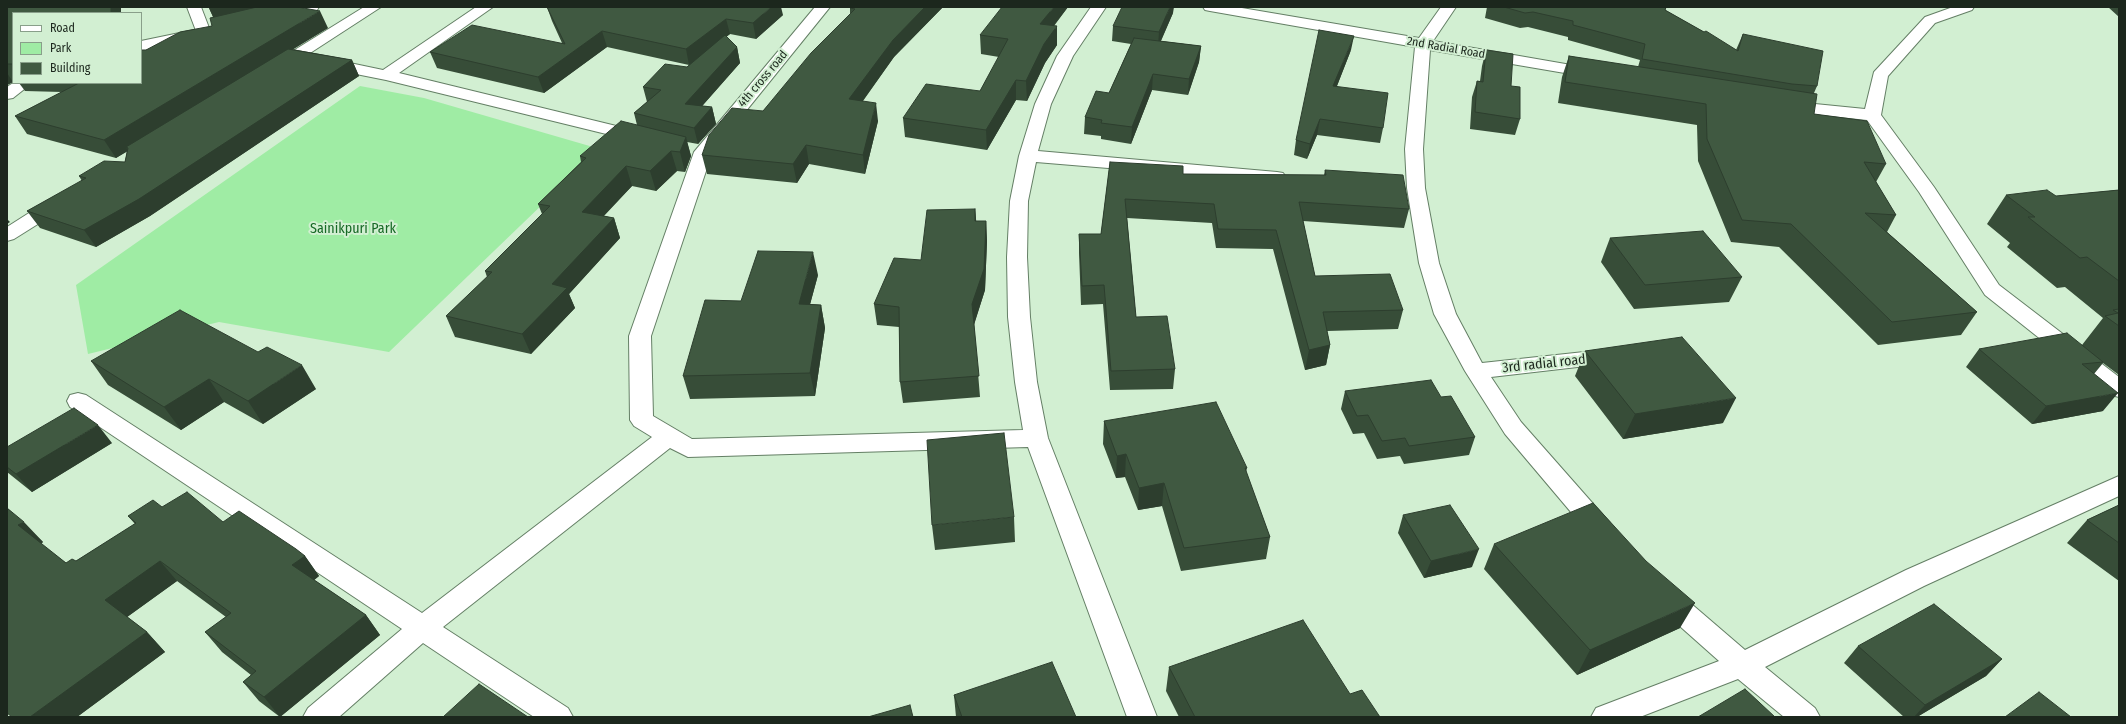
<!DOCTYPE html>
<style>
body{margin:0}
#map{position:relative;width:2126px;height:724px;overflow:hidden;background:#d2efd2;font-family:"Fira Sans Condensed",sans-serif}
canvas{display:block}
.frame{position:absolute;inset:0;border:8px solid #1c271d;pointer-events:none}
.legend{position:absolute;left:12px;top:12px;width:130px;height:72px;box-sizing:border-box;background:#d2efd2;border:1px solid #899f8a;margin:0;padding:5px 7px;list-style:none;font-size:12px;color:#1c271d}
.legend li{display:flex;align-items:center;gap:8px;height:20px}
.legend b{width:20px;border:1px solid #899f8a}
</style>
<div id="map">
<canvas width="2126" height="724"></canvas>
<div class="frame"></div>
<ul class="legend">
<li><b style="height:5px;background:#fff"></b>Road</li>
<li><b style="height:11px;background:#9feca4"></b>Park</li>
<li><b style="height:11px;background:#405941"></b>Building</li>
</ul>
</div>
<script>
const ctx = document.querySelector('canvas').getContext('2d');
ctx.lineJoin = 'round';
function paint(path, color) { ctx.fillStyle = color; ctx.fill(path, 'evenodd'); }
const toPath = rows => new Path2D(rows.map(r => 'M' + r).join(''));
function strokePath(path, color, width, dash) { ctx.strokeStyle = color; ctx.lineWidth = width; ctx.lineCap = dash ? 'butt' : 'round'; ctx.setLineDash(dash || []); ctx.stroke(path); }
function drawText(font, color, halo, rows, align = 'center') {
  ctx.font = font + ' "Fira Sans Condensed",sans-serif'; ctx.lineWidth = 4; ctx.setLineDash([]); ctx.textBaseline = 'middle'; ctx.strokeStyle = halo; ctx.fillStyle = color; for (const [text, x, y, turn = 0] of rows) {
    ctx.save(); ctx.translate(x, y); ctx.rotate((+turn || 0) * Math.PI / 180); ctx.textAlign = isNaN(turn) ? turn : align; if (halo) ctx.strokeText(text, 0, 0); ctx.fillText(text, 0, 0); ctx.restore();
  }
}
const green = toPath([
 [360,86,424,98,600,149,389,352,219,322,88,354,76,285]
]);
const minor = toPath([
 [187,7,201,7,211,33,208,36,198,36,187,7],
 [364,7,381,7,284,70,278,72,272,70,270,67,272,64,364,7],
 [476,7,493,7,399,73,645,133,648,137,645,141,639,142,386,80,326,68,320,66,318,63,320,60,326,58,383,70,476,7],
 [815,7,830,7,712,153,651,336,653,416,692,439,1023,430,1015,382,1008,317,1007,257,1010,201,1019,156,1035,104,1057,56,1091,7,1106,7,1073,56,1051,104,1038,151,1277,172,1283,173,1286,177,1283,181,1277,182,1036,162,1028,201,1027,257,1030,317,1037,382,1048,438,1157,717,1127,717,1028,447,688,457,670,448,443,627,568,708,573,717,534,717,423,643,339,717,303,717,308,708,402,629,70,407,67,401,70,395,78,393,86,395,422,613,652,437,634,426,630,420,629,336,694,152,815,7],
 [1203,7,1236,7,1419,38,1441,7,1456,7,1433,41,1600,70,1602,73,1600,76,1594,78,1430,50,1423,149,1425,188,1439,263,1456,314,1482,363,1612,349,1620,351,1623,356,1620,361,1612,363,1491,377,1521,422,1610,523,1614,530,1610,537,1601,540,1592,537,1505,434,1465,371,1434,314,1419,263,1407,188,1405,149,1415,47,1210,11,1205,10,1203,7],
 [1953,7,1974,7,1972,10,1935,23,1888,76,1881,115,1934,187,1999,285,2119,377,2119,397,2111,395,1985,295,1919,192,1867,120,1785,111,1779,110,1777,106,1779,102,1785,101,1865,109,1874,72,1925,17,1953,7],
 [13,83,32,83,13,98,7,99,7,87,13,83],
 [58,197,65,199,67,203,65,207,14,239,7,241,7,227,51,199,58,197],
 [2119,476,2119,496,1924,586,1765,667,1815,708,1820,717,1784,717,1738,679,1640,717,1591,717,1596,708,1719,661,1656,605,1652,597,1656,589,1665,586,1674,589,1745,650,1906,570,2119,476]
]);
const tertiary = toPath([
 [292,7,319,7,317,10,276,20,271,18,268,15,271,12,292,7],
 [194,30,199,32,202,35,199,38,141,51,141,41,194,30]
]);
const wall = toPath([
 [7,7,121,7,121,13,13,13,13,82,7,85],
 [547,7,783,15,756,39,730,34,726,37,737,47,740,63,702,106,712,107,716,124,698,144,687,142,691,156,685,172,677,171,656,191,632,186,604,216,614,218,620,238,569,294,575,308,531,354,455,337,446,316,487,277,485,271,542,214,538,204,581,162,580,156,637,125,634,113,647,102,643,87,687,67,689,65,607,47,544,93,437,68,430,52,562,43,552,21],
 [851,7,943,7,894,57,863,101,878,121,865,174,809,164,797,183,707,174,702,155,763,111,850,14,850,8],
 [1068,7,1054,26,1057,45,1045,63,1027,101,1016,100,987,150,905,137,903,118,980,91,999,57,981,54,980,35],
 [1487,7,1667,7,1665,10,1704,32,1736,50,1743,34,1817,86,1814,93,1814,114,1886,164,1876,182,1896,215,1887,232,1977,312,1961,335,1878,345,1779,247,1731,242,1698,161,1697,125,1558,103,1562,77,1569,56,1638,67,1640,60,1568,40,1568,37,1528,27,1520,28,1485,18],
 [2108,7,2119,7,2119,17],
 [209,8,328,28,292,49,352,60,359,76,150,216,96,247,40,228,27,211,82,181,79,176,125,162,127,151,116,158,27,134,15,116,62,92,25,91,19,83,141,83,146,50,212,26,213,17],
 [1173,13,1161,41,1201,46,1199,62,1188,95,1152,90,1131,144,1101,139,1101,136,1084,134,1085,117,1109,93,1131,44,1112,41,1113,26],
 [1351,50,1337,86,1383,128,1380,143,1317,135,1307,159,1294,155,1296,140],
 [1486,50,1511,86,1520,119,1515,135,1470,129,1472,97,1477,81,1480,81,1482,66],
 [1110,162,1183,174,1324,175,1325,170,1409,209,1404,228,1303,221,1315,276,1403,310,1398,329,1327,331,1330,345,1326,365,1305,370,1273,249,1216,248,1212,223,1127,218,1136,317,1175,369,1173,389,1110,390,1103,304,1081,305,1079,253,1079,234,1101,234],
 [2119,190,2119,375,2103,363,2094,374,2103,411,2032,424,1966,367,1979,349,2082,345,2103,318,2065,287,2057,288,2007,247,2010,243,1987,224,2006,195,2056,196],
 [975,209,976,221,986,221,987,241,985,290,974,324,980,397,903,403,900,382,899,327,877,325,874,304],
 [1610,238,1742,277,1729,302,1634,309,1601,262],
 [818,275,810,304,821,305,825,328,815,396,690,399,683,376,741,301],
 [1585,351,1723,423,1623,439,1575,376],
 [91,361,316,389,263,424,224,402,181,430,108,385],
 [1345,391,1441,397,1475,437,1469,455,1404,464,1400,456,1377,459,1364,433,1353,434,1341,409],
 [1104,421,1247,468,1246,472,1270,537,1266,559,1181,571,1162,506,1138,510,1125,477,1116,478,1103,444],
 [112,443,32,492,7,472,7,447],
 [2119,505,2119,581,2067,543,2087,520],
 [162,507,223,522,305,556,319,576,314,580,366,615,380,635,280,717,259,701,243,682,251,675,222,652,205,632,226,617,177,581,127,617,147,632,165,652,77,717,12,717,7,508,43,542,41,544,66,563,76,561,135,524,128,516],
 [1403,515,1472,567,1424,578,1398,533],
 [1014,517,1015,542,935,550,932,525],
 [1494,544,1680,628,1577,675,1484,569],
 [1858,646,2002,659,1986,676,1917,717,1904,717,1844,663],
 [1169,667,1350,694,1380,717,1179,717,1166,691],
 [954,695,1076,717,956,717]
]);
const shadedWall = toPath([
 [111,7,121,7,121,13,111,13],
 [214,7,263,7,216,23,209,8],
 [771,7,781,7,783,15,756,39,753,23],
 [925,7,943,7,894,57,851,117,849,99,893,40],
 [1054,7,1068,7,1040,43,1040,24],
 [1170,7,1174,7,1173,13,1158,47,1159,32],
 [320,11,328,28,129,150,128,148,126,147,128,151,116,158,104,140],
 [726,19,730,34,689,65,686,49],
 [1057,26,1057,45,1045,63,1027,101,1026,81,1044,44],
 [602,31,607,47,544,93,538,77],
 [1354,36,1351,50,1331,101,1333,86],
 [1201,46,1199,62,1188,95,1189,79],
 [737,47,740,63,689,121,685,104],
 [352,60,359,76,150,216,96,247,84,230],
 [7,73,13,82,7,85],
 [1153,74,1152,90,1131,144,1132,127],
 [1016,80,1016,100,987,150,986,130],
 [876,103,878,121,865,174,863,155],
 [712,107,716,124,698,144,694,128],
 [1320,119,1317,135,1307,159,1310,144],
 [686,137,691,156,685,172,680,152],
 [806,145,809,164,797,183,793,164],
 [671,151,677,171,656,191,650,171],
 [626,166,632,186,588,232,582,212],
 [975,209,977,229,975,221],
 [614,218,620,238,569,294,575,308,531,354,522,334,552,284],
 [7,219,10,222,7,224],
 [986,221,987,241,985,290,974,325,972,304],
 [813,252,818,275,804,327,799,304],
 [821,305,825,328,815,396,810,373],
 [1330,345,1326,365,1305,370,1309,350],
 [302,365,316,389,263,424,248,401],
 [209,379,224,402,181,430,164,407],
 [2118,393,2103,411,2032,424,2046,406],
 [1736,398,1723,423,1623,439,1635,414],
 [98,425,112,443,32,492,16,474],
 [1126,454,1125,477,1116,478,1117,456],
 [1164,483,1162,506,1138,510,1139,488],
 [24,522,43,542,37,546,18,525],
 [1479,549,1472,567,1424,578,1431,561],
 [305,556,319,576,307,586,292,565],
 [160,561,177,581,123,620,105,600],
 [1695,603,1680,628,1577,675,1590,650],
 [366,615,380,635,280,717,264,697],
 [147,632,165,652,77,717,30,717],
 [2002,659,1986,676,1917,717,1914,717,1925,705]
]);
const building = toPath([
 [7,7,111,7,111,13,13,13,13,64,7,64,7,7],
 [257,7,298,7,320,11,104,140,15,116,79,83,141,83,141,50,146,50,180,32,212,26,210,18,257,7],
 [547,7,771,7,753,23,726,19,686,49,602,31,538,77,430,52,472,25,565,44,547,7],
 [851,7,925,7,893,40,849,99,876,103,863,155,806,145,793,164,702,155,709,135,732,108,763,111,811,53,855,9,850,8,851,7],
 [1002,7,1054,7,1040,24,1057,26,1044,44,1026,81,1016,80,986,130,903,118,926,84,980,91,1008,39,980,35,1002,7],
 [1122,7,1170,7,1159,32,1113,26,1122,7],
 [1504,7,1666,7,1665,10,1704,32,1706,31,1738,51,1743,34,1823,51,1817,86,1792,84,1642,59,1645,44,1573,25,1573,21,1533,12,1525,13,1504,7],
 [1319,30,1354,36,1333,86,1388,93,1383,128,1320,119,1310,144,1296,140,1319,30],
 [725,35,737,47,685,104,712,107,694,128,634,113,661,90,643,87,665,64,687,67,725,35],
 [1134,38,1201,46,1189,79,1153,74,1132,127,1101,123,1102,120,1085,117,1096,91,1109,93,1134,38],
 [288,49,352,60,139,199,84,230,27,211,86,178,79,176,104,161,125,162,128,148,126,147,288,49],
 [1486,50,1513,54,1511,86,1520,87,1520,119,1475,112,1477,81,1483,82,1486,50],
 [1569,56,1817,94,1814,114,1867,121,1886,164,1864,162,1896,215,1865,213,1977,312,1892,322,1791,224,1742,220,1707,139,1706,104,1565,82,1569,56],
 [621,121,686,137,680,152,671,151,650,171,626,166,582,212,614,218,552,284,567,288,522,334,446,316,492,272,485,271,550,206,538,204,586,158,580,156,621,121],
 [1110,162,1183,166,1183,174,1326,175,1325,170,1403,175,1409,209,1299,202,1315,276,1390,274,1403,310,1323,312,1330,345,1309,350,1276,230,1218,229,1214,204,1125,199,1136,317,1167,316,1175,369,1111,371,1104,285,1082,286,1079,234,1101,234,1110,162],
 [2047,190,2056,196,2119,190,2119,281,2087,257,2080,258,2028,217,2035,217,2006,195,2047,190],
 [975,209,975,221,986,221,984,269,972,304,979,376,900,382,899,307,874,304,894,258,921,260,927,210,975,209],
 [1703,231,1742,277,1645,285,1610,238,1703,231],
 [758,251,813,252,799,304,821,305,810,373,683,376,705,300,741,301,758,251],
 [2119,309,2119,326,2105,316,2118,313,2113,310,2119,309],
 [180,310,258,352,267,347,302,365,248,401,209,379,164,407,91,361,180,310],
 [2067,333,2103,362,2082,364,2118,393,2046,406,1979,349,2067,333],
 [1682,337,1736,398,1635,414,1585,351,1682,337],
 [1431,380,1441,397,1451,396,1475,437,1409,446,1405,438,1382,441,1368,415,1357,416,1345,391,1431,380],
 [1216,402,1247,468,1245,468,1270,537,1184,548,1164,483,1139,488,1126,454,1117,456,1104,421,1216,402],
 [74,408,98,425,16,474,7,467,7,447,74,408],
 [1004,433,1014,517,932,525,927,440,1004,433],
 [187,492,223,522,239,511,296,549,305,556,292,565,366,615,264,697,243,682,256,671,205,632,231,613,160,561,105,600,147,632,30,717,12,717,7,713,7,508,24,522,18,525,66,563,72,559,76,561,136,523,128,516,153,500,162,507,187,492],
 [1593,503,1646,561,1695,603,1590,650,1494,544,1593,503],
 [1450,505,1479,549,1431,561,1403,515,1450,505],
 [2119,505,2119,543,2087,520,2119,505],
 [1934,604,2002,659,1925,705,1858,646,1934,604],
 [1303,620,1350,694,1362,690,1380,717,1195,717,1169,667,1303,620],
 [1052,662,1076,717,962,717,954,695,1052,662],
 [479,684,528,717,443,717,479,684],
 [1745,689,1775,717,1698,717,1745,689],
 [2039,692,2071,717,2005,717,2039,692],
 [910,705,913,717,868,717,910,705]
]);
const farStreetnames = [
 ["2nd Radial Road",1446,48,10],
 ["4th cross road",763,79,-50]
];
const parkNames = [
 ["Sainikpuri Park",353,229]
];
const streetNames = [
 ["3rd radial road",1544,364,-6]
];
paint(green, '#9feca4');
strokePath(minor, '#647f65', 2);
strokePath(tertiary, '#647f65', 2);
paint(minor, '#fff');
paint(tertiary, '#fff');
paint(wall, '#374d38');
paint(shadedWall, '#2d3e2e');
paint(building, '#405941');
strokePath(building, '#2d3e2e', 1);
drawText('12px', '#1c271d', '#d2efd2', farStreetnames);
drawText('14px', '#176926', '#d2efd2', parkNames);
drawText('14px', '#1c271d', '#d2efd2', streetNames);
</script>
